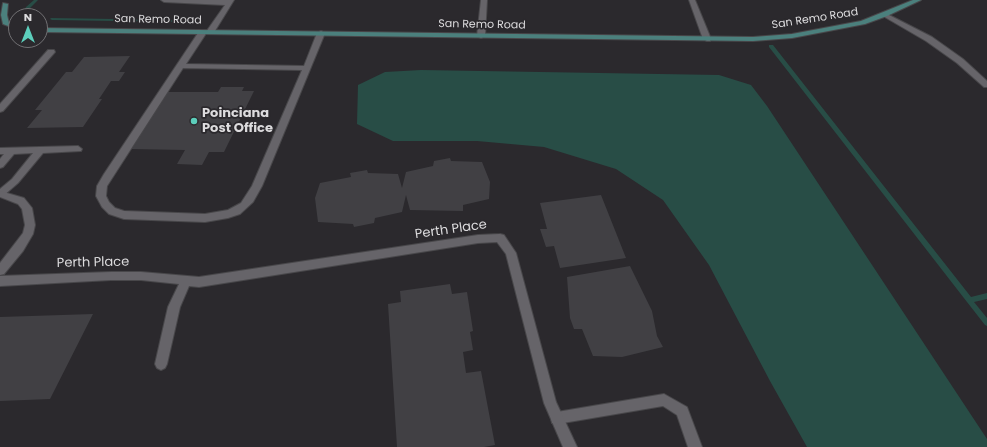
<!DOCTYPE html>
<style>
body{margin:0}
#map{position:relative;width:987px;height:447px;overflow:hidden;background:#2b292d;font-family:Poppins,sans-serif}
canvas{display:block}
.north{position:absolute;left:8px;top:8px;width:40px;height:40px;box-sizing:border-box;background:#2b292d;border:1px solid #727174;border-radius:50%;rotate:0deg;font-size:11px;font-weight:700;line-height:16px;text-align:center;color:#dddcde}
.north::after{content:'';display:block;margin:auto;width:14px;height:18px;background:#5ccebb;clip-path:polygon(50% 0,100% 100%,50% 72%,0 100%)}
</style>
<div id="map">
<canvas width="987" height="447"></canvas>
<div class="north">N</div>
</div>
<script>
const ctx = document.querySelector('canvas').getContext('2d');
ctx.lineJoin = 'round';
function paint(path, color) { ctx.fillStyle = color; ctx.fill(path, 'evenodd'); }
const toPath = rows => new Path2D(rows.map(r => 'M' + r).join(''));
function strokePath(path, color, width, dash) { ctx.strokeStyle = color; ctx.lineWidth = width; ctx.lineCap = dash ? 'butt' : 'round'; ctx.setLineDash(dash || []); ctx.stroke(path); }
function drawText(font, color, halo, rows, align = 'center') {
  ctx.font = font + ' Poppins,sans-serif'; ctx.lineWidth = 3.5; ctx.setLineDash([]); ctx.textBaseline = 'middle'; ctx.strokeStyle = halo; ctx.fillStyle = color; for (const [text, x, y, turn = 0] of rows) {
    ctx.save(); ctx.translate(x, y); ctx.rotate((+turn || 0) * Math.PI / 180); ctx.textAlign = isNaN(turn) ? turn : align; if (halo) ctx.strokeText(text, 0, 0); ctx.fillText(text, 0, 0); ctx.restore();
  }
}
const water = toPath([
 [421,70,719,75,751,85,767,106,987,439,987,447,807,447,770,381,709,265,663,200,616,169,544,147,477,141,393,141,357,124,358,85,385,72]
]);
const stream = toPath([
 [34,0,38,0,29,9,25,16,23,16,22,15,26,7,34,0],
 [51,18,179,20,181,21,179,22,52,20,50,19,51,18],
 [769,45,773,45,971,297,987,293,987,299,974,302,987,318,987,326,985,325,967,302,769,47,769,45]
]);
const building = toPath([
 [130,56,119,72,125,72,119,81,111,81,99,99,102,99,83,127,27,128,42,110,35,110,66,72,72,72,84,57],
 [221,87,244,87,242,91,254,91,224,152,209,152,202,165,177,164,185,150,131,149,168,92,218,92],
 [450,158,451,161,482,162,490,182,489,199,463,205,463,211,410,210,406,195,402,212,375,218,374,223,354,227,353,224,318,222,315,198,320,183,351,177,350,173,367,170,368,173,398,174,402,188,406,172,433,166,434,161],
 [601,195,626,258,560,268,554,246,546,247,540,229,547,229,540,203],
 [630,266,652,311,657,336,663,347,622,357,593,356,582,329,574,329,570,318,567,277],
 [450,284,452,294,467,292,473,331,470,332,473,350,463,352,466,373,481,371,495,445,484,447,397,447,388,304,401,302,400,291],
 [93,314,50,399,0,401,0,317]
]);
const lane = toPath([
 [161,0,234,0,213,34,207,32,186,64,304,66,317,33,321,31,325,33,262,186,253,202,240,214,228,218,205,222,124,219,109,214,102,207,96,196,97,186,104,174,200,30,206,32,225,5,164,2,161,0],
 [183,68,302,70,252,186,241,203,228,210,205,214,124,211,115,208,109,202,106,196,107,186,183,68],
 [48,50,54,50,55,52,3,111,0,112,0,104,48,50],
 [78,146,82,149,81,151,43,153,18,183,3,196,0,197,0,189,12,179,33,153,14,154,3,167,0,168,0,159,4,154,0,154,0,148,78,146],
 [664,394,687,407,702,447,688,447,677,415,663,406,557,424,552,423,551,418,552,413,557,412,664,394]
]);
const street = toPath([
 [481,0,487,0,485,36,481,38,477,36,481,0],
 [689,0,695,0,711,39,710,41,707,41,703,39,689,0],
 [883,14,887,14,932,37,963,59,987,81,987,87,984,87,957,63,926,41,883,16,883,14],
 [0,191,24,198,32,208,35,225,33,234,23,251,4,274,0,275,0,263,23,233,25,225,22,209,18,204,0,197,0,191],
 [500,234,504,235,516,253,556,402,577,447,563,447,544,403,506,254,497,242,478,243,199,287,189,286,180,307,167,364,165,368,161,370,157,368,155,364,168,307,179,284,141,280,111,280,0,286,0,276,111,272,141,272,199,277,478,235,500,234]
]);
const secondary = toPath([
 [913,0,921,0,887,16,865,24,792,38,753,41,40,32,40,28,753,37,792,34,861,21,913,0],
 [3,3,8,4,7,15,9,23,16,25,16,29,3,24,1,15,3,3]
]);
const markers = [
 [194,121,4,"#5ccebb"]
];
const farStreetnames = [
 ["San Remo Road",815,19,-9],
 ["San Remo Road",158,20,1],
 ["San Remo Road",482,25,1]
];
const poiNames = [
 ["Poinciana",202,114],
 ["Post Office",202,129]
];
const streetNames = [
 ["Perth Place",451,230,-8],
 ["Perth Place",93,263,-1]
];
paint(water, '#284d46');
paint(stream, '#284d46');
paint(building, '#414044');
strokePath(lane, '#48474a', 2);
strokePath(street, '#48474a', 2);
strokePath(secondary, '#48474a', 2);
paint(lane, '#666469');
paint(street, '#666469');
paint(secondary, '#4b807d');
for (const [x, y, r, color] of markers) { const dot = new Path2D(); dot.arc(x, y, r, 0, 2 * Math.PI); ctx.fillStyle = color; ctx.fill(dot); strokePath(dot, '#2b292d', 1.5); }
drawText('11px', '#dddcde', '#2b292d', farStreetnames);
drawText('bold 13px', '#dddcde', '#2b292d', poiNames, 'left');
drawText('13px', '#dddcde', '#2b292d', streetNames);
</script>
